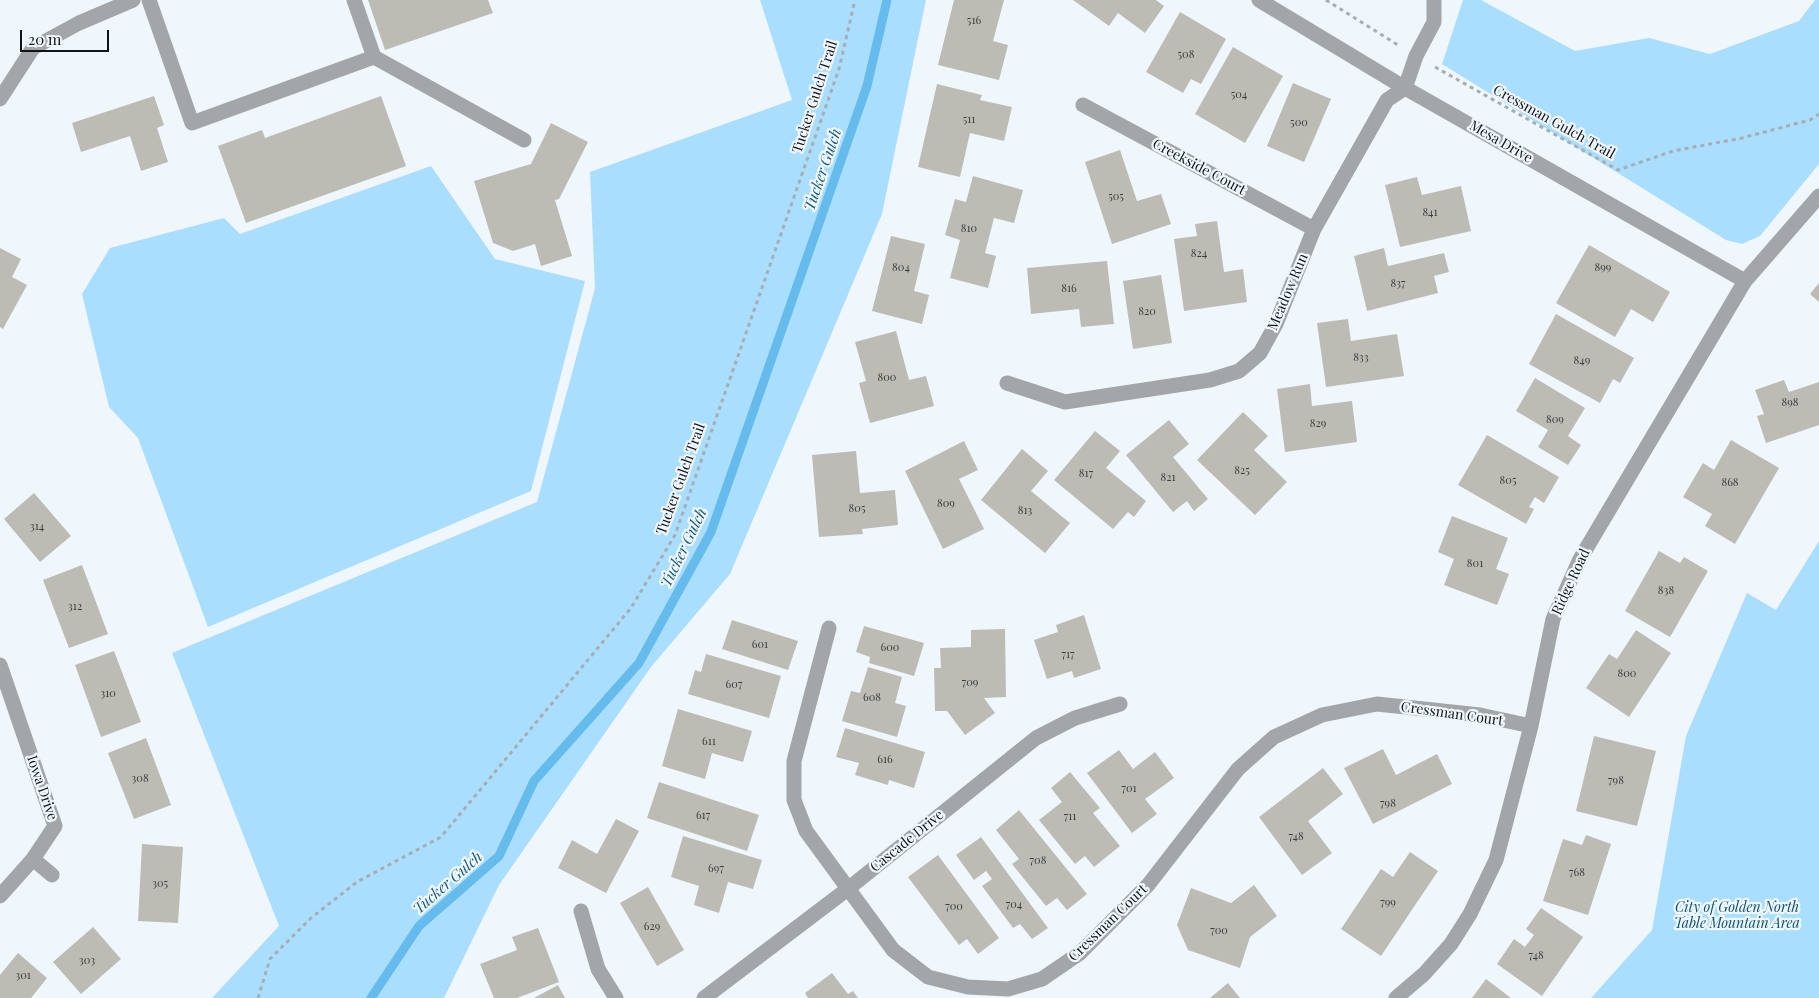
<!DOCTYPE html>
<style>
body{margin:0}
#map{position:relative;width:1819px;height:998px;overflow:hidden;background:#eff7fc;font-family:"Playfair Display",serif}
canvas{display:block}
.scale{position:absolute;left:20px;top:30px;width:89px;height:22px;box-sizing:border-box;border:2px solid #111315;border-top:0;padding-left:6px;font-size:15px;line-height:18px;white-space:nowrap;color:#111315;-webkit-text-stroke:4px #eff7fc;paint-order:stroke}
</style>
<div id="map">
<canvas width="1819" height="998"></canvas>
<div class="scale">20 m</div>
</div>
<script>
const ctx = document.querySelector('canvas').getContext('2d');
ctx.lineJoin = 'round';
function paint(path, color) { ctx.fillStyle = color; ctx.fill(path, 'evenodd'); }
const toPath = rows => new Path2D(rows.map(r => 'M' + r).join(''));
function strokePath(path, color, width, dash) { ctx.strokeStyle = color; ctx.lineWidth = width; ctx.lineCap = dash ? 'butt' : 'round'; ctx.setLineDash(dash || []); ctx.stroke(path); }
function drawText(font, color, halo, rows, align = 'center') {
  ctx.font = font + ' "Playfair Display",serif'; ctx.lineWidth = 4.5; ctx.setLineDash([]); ctx.textBaseline = 'middle'; ctx.strokeStyle = halo; ctx.fillStyle = color; for (const [text, x, y, turn = 0] of rows) {
    ctx.save(); ctx.translate(x, y); ctx.rotate((+turn || 0) * Math.PI / 180); ctx.textAlign = isNaN(turn) ? turn : align; if (halo) ctx.strokeText(text, 0, 0); ctx.fillText(text, 0, 0); ctx.restore();
  }
}
const green = toPath([
 [760,0,926,0,882,214,730,574,651,667,499,885,444,998,212,998,279,926,172,653,537,502,595,288,590,172,792,100],
 [1463,0,1481,0,1575,51,1649,38,1710,54,1799,21,1815,0,1819,0,1819,164,1760,236,1742,244,1726,240,1442,64],
 [431,166,495,259,585,281,531,491,208,627,138,438,109,407,82,294,110,248,224,218,240,234],
 [1819,541,1819,998,1591,998,1652,930,1686,736,1747,593,1776,610]
]);
const stream = toPath([
 [371,998,419,926,499,856,534,781,639,663,711,532,867,86,887,0]
]);
const building = toPath([
 [368,0,488,0,493,13,385,50],
 [954,0,1004,0,993,41,1008,45,999,80,938,65],
 [1073,0,1156,0,1164,6,1145,33,1118,13,1109,26],
 [1180,12,1226,39,1201,84,1191,79,1183,93,1146,72],
 [1233,47,1283,76,1245,143,1195,114],
 [1293,83,1331,99,1304,162,1267,146],
 [937,84,982,95,980,100,1012,107,1004,141,970,133,960,177,918,167],
 [154,96,164,125,157,128,168,162,141,171,130,136,81,152,72,123],
 [381,96,406,166,246,223,218,146,262,130,265,138],
 [551,123,588,142,559,199,555,200,572,256,541,266,535,244,513,251,493,243,474,181,531,164],
 [1120,150,1137,201,1161,194,1171,224,1112,244,1085,162],
 [973,176,1023,190,1014,223,994,218,985,253,996,256,988,288,950,278,960,240,945,235,955,199,966,202],
 [1417,177,1422,195,1461,186,1471,231,1400,247,1385,185],
 [1217,221,1224,272,1243,269,1247,302,1184,311,1174,239,1197,236,1195,224],
 [891,236,925,244,914,291,929,295,922,324,872,311],
 [1589,245,1670,292,1653,322,1631,309,1615,337,1556,303],
 [0,248,21,259,12,277,27,285,3,329,0,327],
 [1384,248,1388,266,1444,253,1449,272,1434,276,1438,293,1367,311,1354,256],
 [1107,261,1114,324,1081,327,1079,309,1031,314,1027,268],
 [1161,275,1172,343,1133,349,1123,281],
 [1819,283,1819,302,1810,294],
 [1556,314,1634,358,1620,383,1613,379,1600,403,1529,364],
 [1348,319,1351,341,1397,334,1404,376,1326,387,1317,323],
 [896,331,909,380,926,376,934,406,870,423,859,383,866,381,855,342],
 [1535,378,1585,408,1568,436,1581,445,1568,465,1538,447,1548,430,1516,411],
 [1784,380,1789,392,1819,382,1819,425,1766,443,1757,416,1764,414,1755,390],
 [1310,384,1312,406,1352,401,1357,442,1285,452,1277,389],
 [1243,412,1268,436,1254,450,1287,482,1255,515,1197,460],
 [1169,420,1189,444,1173,457,1208,499,1194,511,1187,501,1173,512,1126,455],
 [1095,431,1120,451,1106,468,1146,501,1134,517,1128,512,1113,529,1054,480],
 [1487,435,1559,477,1544,503,1535,497,1529,507,1534,509,1526,524,1458,485],
 [1731,440,1779,468,1735,544,1705,526,1712,514,1683,497,1703,463,1714,470],
 [964,441,978,470,959,479,984,529,943,549,905,471],
 [1022,449,1048,471,1031,491,1070,523,1045,553,981,500],
 [856,451,860,493,895,490,898,525,862,529,863,534,819,537,812,455],
 [34,493,71,536,40,562,4,519],
 [1452,516,1508,538,1496,569,1509,574,1497,605,1444,585,1454,559,1438,552],
 [1659,551,1680,563,1684,557,1708,571,1670,637,1625,611],
 [82,565,108,634,69,648,43,580],
 [1084,615,1101,669,1074,678,1072,671,1047,679,1034,640,1058,632,1056,625],
 [732,620,798,641,788,670,722,649],
 [864,626,924,643,914,676,869,663,870,657,856,652],
 [1005,629,1006,697,984,698,995,713,965,735,947,711,935,711,934,668,941,668,940,648,971,647,971,630],
 [1636,630,1671,653,1629,717,1586,688,1609,654,1617,659],
 [114,651,141,722,101,737,75,665],
 [706,654,781,676,769,718,688,694,695,670,701,672],
 [868,667,902,677,895,703,906,706,897,737,842,721,851,691,860,693],
 [678,709,752,731,743,762,712,753,705,779,662,766],
 [845,728,925,752,914,788,889,780,888,785,855,775,859,763,836,757],
 [1594,736,1656,751,1637,826,1576,811],
 [146,738,171,805,134,819,108,753],
 [1383,749,1396,775,1437,754,1452,784,1373,824,1344,768],
 [1119,750,1133,769,1155,752,1174,778,1145,799,1157,814,1132,833,1087,773],
 [1323,768,1343,794,1308,821,1332,853,1302,875,1259,817],
 [1070,772,1100,808,1093,813,1120,846,1094,867,1085,856,1075,864,1039,820,1062,802,1051,788],
 [659,782,759,815,747,851,647,818],
 [1019,810,1087,894,1067,910,1057,898,1046,906,1012,864,1019,859,996,830],
 [616,819,639,831,606,893,558,868,572,840,597,854],
 [1586,835,1611,844,1588,915,1543,901,1563,839,1582,845],
 [683,836,762,860,753,889,728,882,719,913,694,905,699,886,671,877],
 [981,837,1048,928,1032,939,1020,924,1013,928,982,886,992,879,986,871,974,880,956,855],
 [142,844,183,847,178,923,138,921],
 [1410,852,1438,871,1381,956,1341,929,1381,869,1393,877],
 [938,855,999,938,978,954,967,939,959,945,908,877],
 [1254,885,1277,916,1250,937,1240,968,1188,950,1177,925,1191,888,1231,903],
 [648,887,684,950,657,966,620,903],
 [1541,908,1583,937,1542,996,1497,964,1514,939,1525,947,1534,935,1526,929],
 [93,927,121,959,81,994,53,962],
 [538,928,559,982,517,998,494,998,480,964,517,950,512,937],
 [18,953,47,978,31,998,0,998,0,975],
 [832,973,848,994,853,991,858,998,808,998,805,993],
 [1486,979,1511,998,1472,998],
 [1228,983,1240,998,1210,998],
 [558,985,565,998,534,998]
]);
const path = toPath([
 [1326,0,1398,45],
 [1435,67,1618,170,1673,151,1742,138,1810,120,1819,114],
 [258,998,270,959,311,918,357,882,441,837,631,608,675,535,839,69,855,0]
]);
const service = toPath([
 [149,0,192,123,374,57,354,0],
 [374,57,524,140]
]);
const minor = toPath([
 [1259,0,1405,88,1745,281],
 [1083,105,1314,229],
 [1007,383,1065,402,1210,380,1239,371,1260,353,1276,324,1314,229,1387,100,1405,88,1416,56,1434,22,1434,0],
 [829,628,794,761,794,800,806,831,893,950,928,977,968,987,1008,989,1042,979,1080,953,1148,885,1238,769,1274,737,1322,715,1377,704,1480,715,1531,726],
 [0,665,55,826,33,859,0,896],
 [33,859,52,875],
 [581,911,598,969,616,998],
 [704,998,849,888,1036,738,1075,718,1120,704],
 [1396,998,1424,974,1451,944,1470,914,1496,860,1531,726,1553,619,1580,559,1745,281,1819,196]
]);
const tertiary = toPath([
 [0,99,33,48,79,23,133,0]
]);
const numberNames = [
 ["516",974,21],
 ["508",1186,55],
 ["504",1239,95],
 ["511",969,120],
 ["500",1299,123],
 ["505",1116,197],
 ["841",1430,213],
 ["810",969,229],
 ["824",1199,254],
 ["804",901,268],
 ["899",1603,268],
 ["837",1398,284],
 ["816",1069,289],
 ["820",1147,312],
 ["833",1361,358],
 ["849",1582,361],
 ["800",887,378],
 ["898",1790,403],
 ["809",1555,420],
 ["829",1318,424],
 ["825",1242,471],
 ["817",1086,474],
 ["821",1168,478],
 ["805",1508,481],
 ["868",1730,483],
 ["809",946,504],
 ["805",857,509],
 ["813",1025,511],
 ["314",37,527],
 ["801",1475,564],
 ["838",1666,591],
 ["312",75,607],
 ["601",760,645],
 ["600",890,648],
 ["717",1068,655],
 ["800",1627,674],
 ["709",970,683],
 ["607",734,685],
 ["310",108,694],
 ["608",872,698],
 ["611",709,742],
 ["616",885,760],
 ["308",140,779],
 ["798",1616,781],
 ["701",1129,789],
 ["798",1388,804],
 ["617",703,816],
 ["711",1070,817],
 ["748",1296,837],
 ["708",1038,861],
 ["697",716,869],
 ["768",1577,873],
 ["305",160,884],
 ["799",1388,903],
 ["704",1014,905],
 ["700",954,907],
 ["629",652,927],
 ["700",1219,931],
 ["748",1536,956],
 ["303",87,961],
 ["301",23,976]
];
const streetNames = [
 ["Tucker Gulch Trail",815,97,-72],
 ["Cressman Gulch Trail",1554,122,29],
 ["Mesa Drive",1501,142,30],
 ["Creekside Court",1199,167,28],
 ["Meadow Run",1288,292,-67],
 ["Tucker Gulch Trail",681,479,-70],
 ["Ridge Road",1571,582,-65],
 ["Cressman Court",1452,714,8],
 ["Iowa Drive",42,788,71],
 ["Cascade Drive",907,841,-39],
 ["Cressman Court",1108,923,-44]
];
const parkNames = [
 ["City of Golden North",1737,908],
 ["Table Mountain Area",1737,924]
];
const waterNames = [
 ["Tucker Gulch",823,170,-71],
 ["Tucker Gulch",684,548,-64],
 ["Tucker Gulch",448,883,-41]
];
paint(green, '#aadefe');
strokePath(stream, '#64bbec', 9);
paint(building, '#bcbcb5');
strokePath(path, '#a7aeb2', 3, [4, 4]);
strokePath(service, '#a3a6a8', 15);
strokePath(minor, '#a3a6a8', 15);
strokePath(tertiary, '#a3a6a8', 15);
drawText('11px', '#3c3d3d', null, numberNames);
drawText('14px', '#111315', '#eff7fc', streetNames);
drawText('italic 14px', '#095172', '#eff7fc', parkNames);
drawText('italic 15px', '#145879', '#eff7fc', waterNames);
</script>
